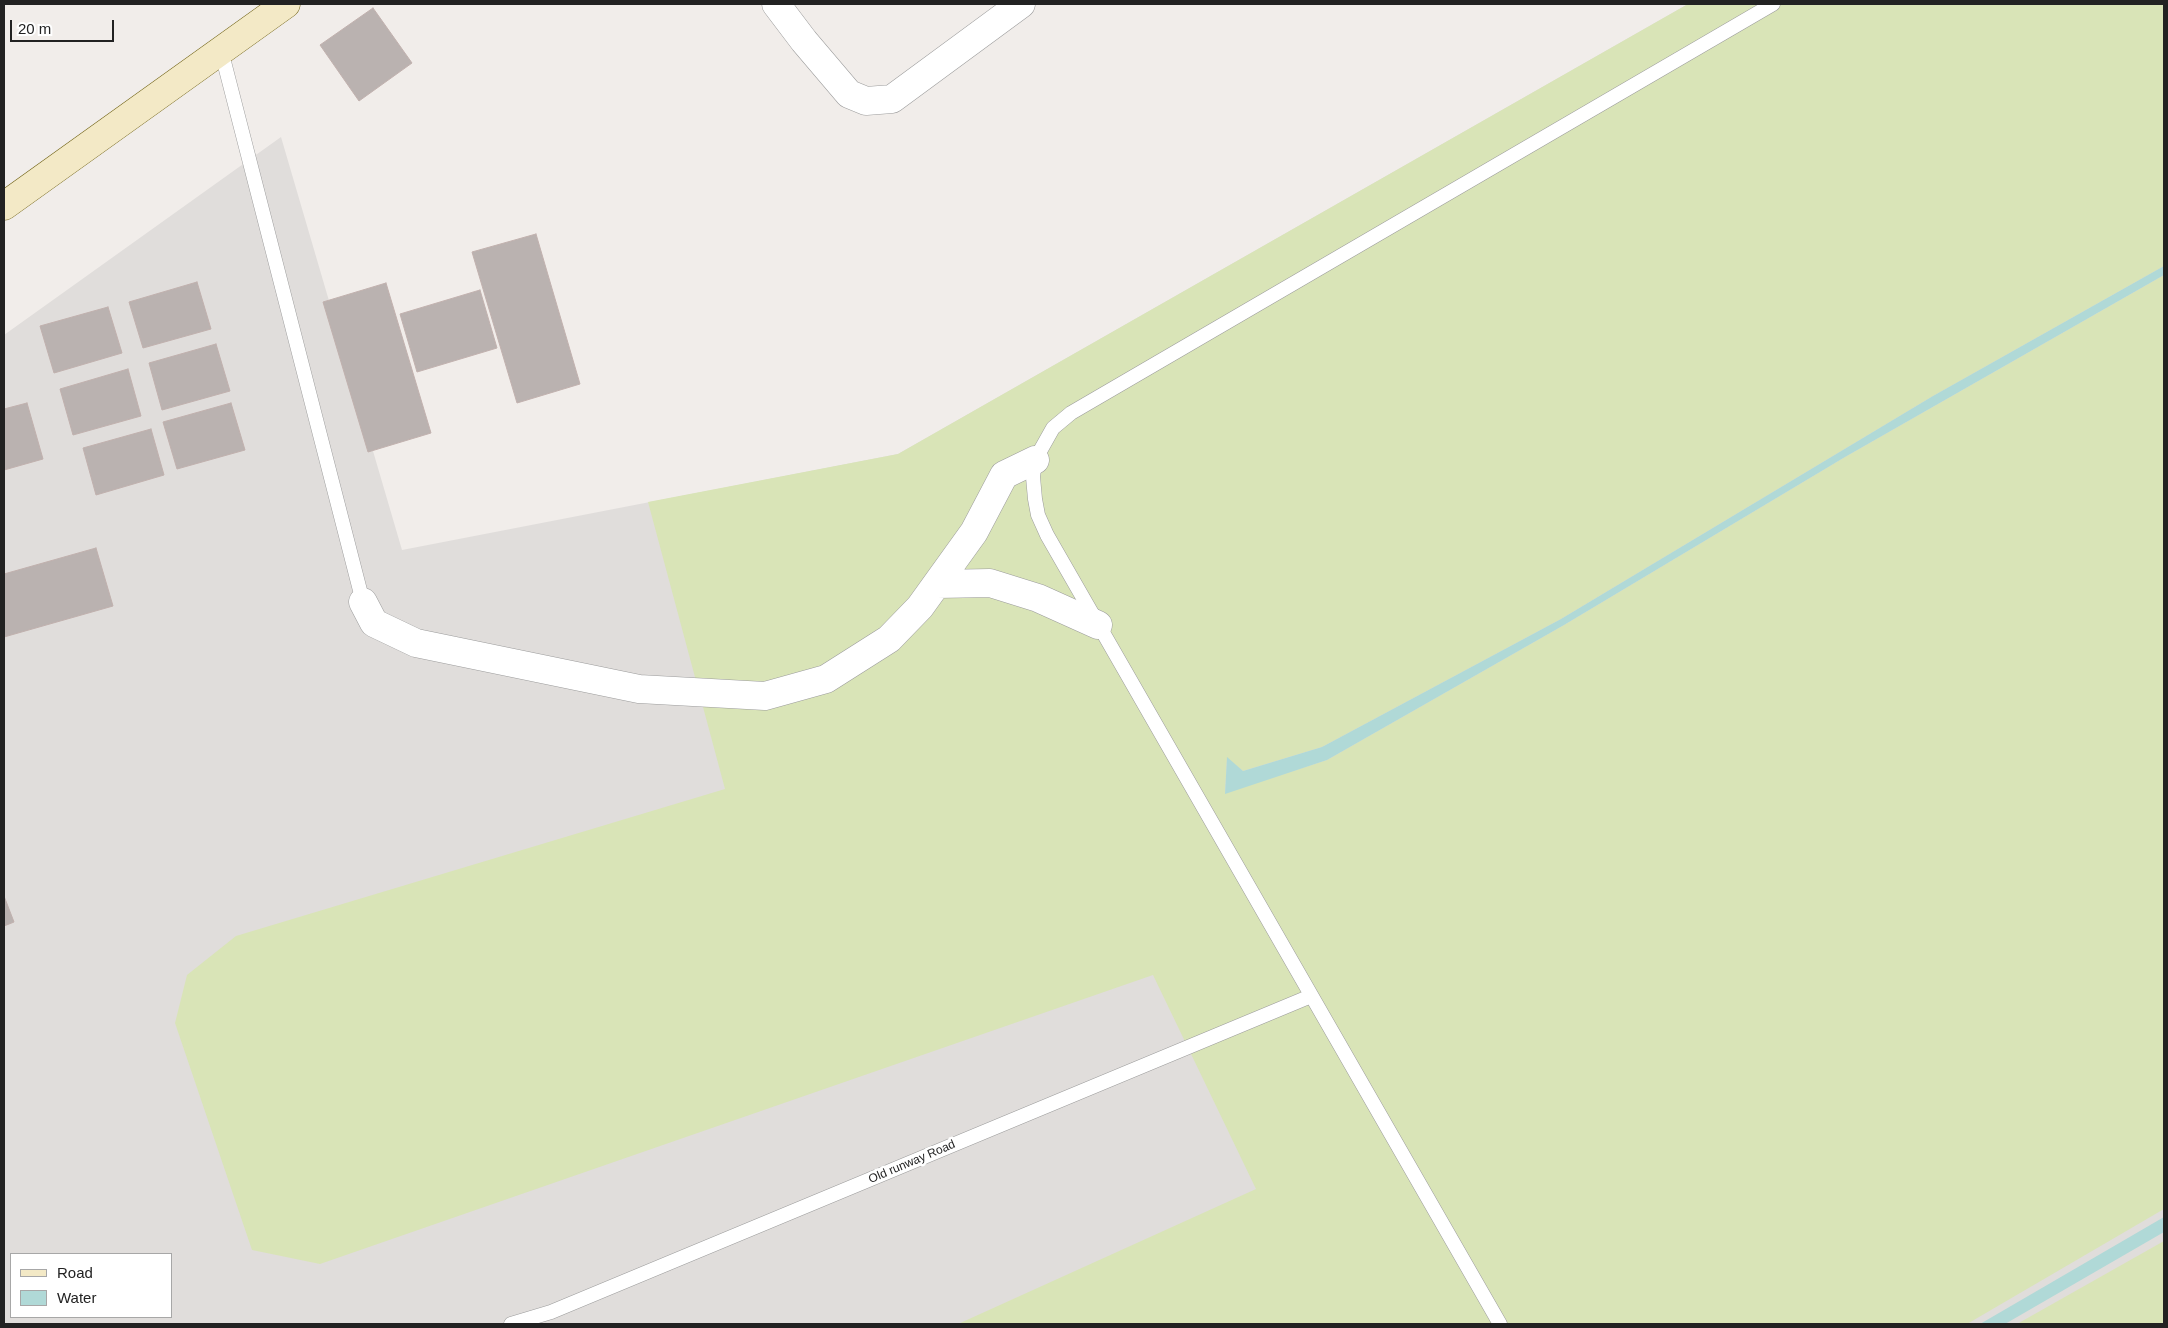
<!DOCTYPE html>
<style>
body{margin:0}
#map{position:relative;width:2168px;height:1328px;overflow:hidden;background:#f1edea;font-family:Arial,sans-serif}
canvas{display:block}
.frame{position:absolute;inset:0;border:5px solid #222;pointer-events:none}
.legend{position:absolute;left:10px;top:1253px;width:162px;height:65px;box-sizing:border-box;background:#fff;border:1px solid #a7a7a7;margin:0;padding:6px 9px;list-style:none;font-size:15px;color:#222}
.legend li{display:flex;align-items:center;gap:10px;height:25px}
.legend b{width:25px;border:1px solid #a7a7a7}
.scale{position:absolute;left:10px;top:20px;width:104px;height:22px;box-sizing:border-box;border:2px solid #222;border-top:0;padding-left:6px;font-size:15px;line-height:18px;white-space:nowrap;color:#222;-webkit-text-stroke:4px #fff;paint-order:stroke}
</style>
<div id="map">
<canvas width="2168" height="1328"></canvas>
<div class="frame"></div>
<ul class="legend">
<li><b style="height:6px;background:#f3e9c6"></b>Road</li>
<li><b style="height:14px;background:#b0d9d7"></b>Water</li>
</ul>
<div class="scale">20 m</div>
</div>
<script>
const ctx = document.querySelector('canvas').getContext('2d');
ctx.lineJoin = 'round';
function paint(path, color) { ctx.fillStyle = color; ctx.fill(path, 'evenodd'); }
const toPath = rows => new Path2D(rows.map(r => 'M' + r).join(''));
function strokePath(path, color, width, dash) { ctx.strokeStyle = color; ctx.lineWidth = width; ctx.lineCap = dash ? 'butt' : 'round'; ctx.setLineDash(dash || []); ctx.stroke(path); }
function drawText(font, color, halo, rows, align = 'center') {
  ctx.font = font + ' Arial,sans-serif'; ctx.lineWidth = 5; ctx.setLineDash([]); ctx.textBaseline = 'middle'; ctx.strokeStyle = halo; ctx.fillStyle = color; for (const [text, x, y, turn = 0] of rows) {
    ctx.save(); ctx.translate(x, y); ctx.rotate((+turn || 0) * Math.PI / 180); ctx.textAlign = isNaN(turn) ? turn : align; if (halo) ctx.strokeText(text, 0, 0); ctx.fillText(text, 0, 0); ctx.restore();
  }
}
const airport = toPath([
 [1688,4,2164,4,2164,1324,4,1324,4,335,281,137,402,550,898,454],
 [11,1254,171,1254,171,1317,11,1317]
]);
const grass = toPath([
 [1688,4,2164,4,2164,266,1933,396,1561,619,1322,747,1243,771,1227,758,1225,793,1327,760,1564,625,1845,457,2164,275,2164,1209,1967,1324,958,1324,1256,1189,1153,975,320,1264,252,1250,175,1023,187,975,236,936,725,789,648,502,898,454],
 [2164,1241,2164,1324,2017,1324]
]);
const water = toPath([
 [2164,266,2164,275,1845,457,1564,625,1327,760,1225,794,1227,757,1243,771,1322,747,1561,619,1933,396],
 [2164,1217,2164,1232,2005,1324,1980,1324]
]);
const building = toPath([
 [373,8,412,63,359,101,320,45,373,8],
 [536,234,580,384,517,403,472,252,536,234],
 [197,282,211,329,143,348,129,302,197,282],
 [386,283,431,433,368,452,323,302,386,283],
 [480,290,497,348,417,372,400,314,480,290],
 [108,307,122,353,54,373,40,326,108,307],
 [216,344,230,391,162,410,149,363,216,344],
 [128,369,141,416,73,435,60,389,128,369],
 [27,403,43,459,4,470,4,409,27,403],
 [231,403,245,450,177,469,163,422,231,403],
 [151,429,164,475,96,495,83,448,151,429],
 [96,548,113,606,4,637,4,574,96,548],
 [4,896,14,922,4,926,4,896]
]);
const service = toPath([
 [221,50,363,602],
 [511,1324,551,1312,1311,996],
 [1500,1324,1047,535,1038,515,1035,499,1033,477,1035,460,1053,428,1071,413,1773,4]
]);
const minor = toPath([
 [776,4,804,41,849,94,866,101,892,99,1021,4],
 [937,584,990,583,1038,598,1098,625],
 [363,602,374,623,416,643,639,689,765,696,826,679,889,639,920,607,974,532,1004,475,1035,460]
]);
const secondary = toPath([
 [4,206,286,4]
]);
const streetNames = [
 ["Old runway Road",912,1162,-23]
];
paint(airport, '#e0dddb');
paint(grass, '#d9e4b7');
paint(water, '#b0d9d7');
paint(building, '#bab2b0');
strokePath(building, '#c1b1ae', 1);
strokePath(service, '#9c9c9c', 15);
strokePath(minor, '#9c9c9c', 29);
strokePath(secondary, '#6f6113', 29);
strokePath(service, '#fff', 14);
strokePath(minor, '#fff', 28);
strokePath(secondary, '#f3e9c6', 28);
drawText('12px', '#222', '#fff', streetNames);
</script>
